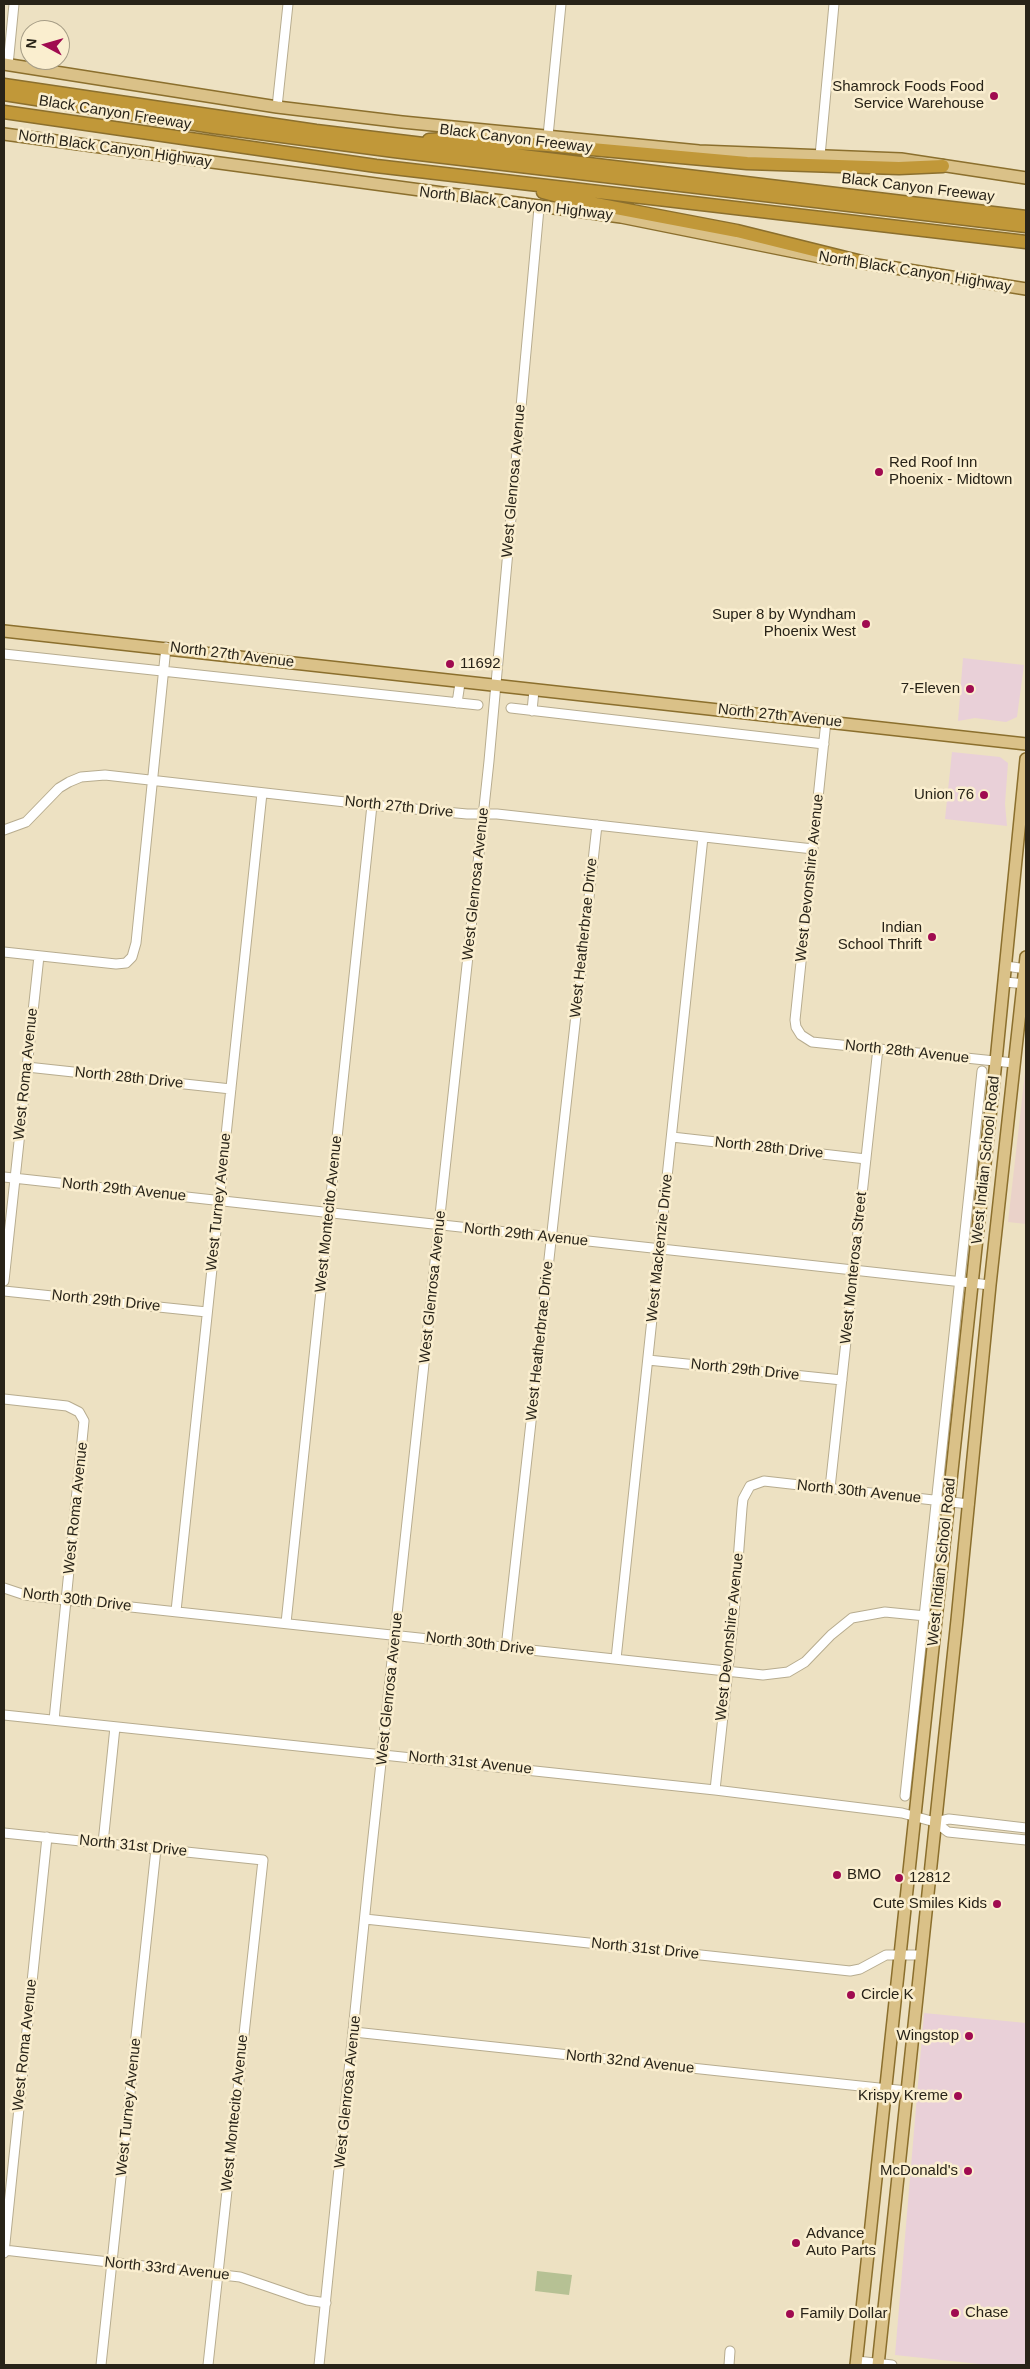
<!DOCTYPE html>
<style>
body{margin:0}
#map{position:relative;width:1030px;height:2369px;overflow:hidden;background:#ede1c2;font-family:Arial,sans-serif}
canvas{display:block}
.frame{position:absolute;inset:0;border:5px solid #282318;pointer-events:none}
.north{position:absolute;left:20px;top:20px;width:50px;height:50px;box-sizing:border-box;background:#faeecf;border:1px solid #a69d86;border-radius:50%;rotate:276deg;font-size:14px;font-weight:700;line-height:20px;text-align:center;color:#282318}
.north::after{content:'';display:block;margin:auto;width:18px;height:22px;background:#a00b50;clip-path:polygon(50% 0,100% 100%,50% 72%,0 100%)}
</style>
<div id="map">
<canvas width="1030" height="2369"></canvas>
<div class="frame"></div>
<div class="north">N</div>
</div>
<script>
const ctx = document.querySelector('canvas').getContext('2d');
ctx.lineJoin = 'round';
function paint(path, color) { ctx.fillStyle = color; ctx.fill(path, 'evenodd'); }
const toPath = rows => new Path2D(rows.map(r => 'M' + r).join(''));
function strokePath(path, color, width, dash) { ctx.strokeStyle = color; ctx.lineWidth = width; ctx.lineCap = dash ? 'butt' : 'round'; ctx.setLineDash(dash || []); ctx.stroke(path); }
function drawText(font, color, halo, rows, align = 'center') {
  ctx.font = font + ' Arial,sans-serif'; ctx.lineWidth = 5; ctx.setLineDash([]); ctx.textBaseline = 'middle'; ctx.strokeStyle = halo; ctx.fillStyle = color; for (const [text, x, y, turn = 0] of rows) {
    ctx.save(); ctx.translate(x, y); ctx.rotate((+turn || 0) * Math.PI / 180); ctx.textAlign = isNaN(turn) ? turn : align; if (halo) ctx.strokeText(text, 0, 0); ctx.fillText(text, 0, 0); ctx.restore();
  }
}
const commercial = toPath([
 [963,658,1024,665,1017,717,1006,722,975,718,958,721],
 [952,752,1000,757,1008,763,1005,804,1007,826,945,819],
 [924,2013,1026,2023,1026,2365,988,2365,895,2355]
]);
const industrial = toPath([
 [1026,1064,1026,1224,1008,1222]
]);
const green = toPath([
 [537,2271,572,2275,569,2295,535,2291]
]);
const minor = toPath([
 [8,65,14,4],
 [277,107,288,4],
 [548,136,561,4],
 [820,156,834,4],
 [4,654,478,705],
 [457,703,460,683],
 [511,708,824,744],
 [532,711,534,690],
 [826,721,795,1020,796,1027,801,1035,812,1042,1014,1063],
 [4,830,26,822,59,788,69,782,81,777,105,775,372,805,467,814,497,814,813,849],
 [4,952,116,964,126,963,132,957,136,943,166,647],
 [1006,966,1026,969],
 [1005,982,1026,984],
 [27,1067,231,1089],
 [672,1137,866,1159],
 [4,1177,990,1285],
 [4,1281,39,956],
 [4,1291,207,1312],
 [648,1360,842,1380],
 [4,1399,67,1406,79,1412,84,1421,54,1720],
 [830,1488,878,1048],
 [4,1588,25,1595,66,1600,763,1675,788,1672,805,1662,831,1635,852,1618,885,1612,936,1617],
 [176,1611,262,793],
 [286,1623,372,805],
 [506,1648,597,825],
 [616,1659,703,837],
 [4,1715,715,1790,902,1813,935,1822,948,1832,1026,1840],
 [715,1790,734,1614,742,1508,743,1499,750,1486,764,1481,969,1504],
 [905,1796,982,1071],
 [935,1822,949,1819,1026,1828],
 [4,1833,263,1860,208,2365],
 [103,1843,115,1727],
 [365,1919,850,1971,860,1969,886,1955,921,1955],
 [354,2032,907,2091],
 [4,2250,240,2277,307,2300,326,2303],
 [4,2253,47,1837],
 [857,2361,892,2365],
 [101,2365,156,1849],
 [319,2365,369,1874,489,761,539,208],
 [729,2365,730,2351]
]);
const major = toPath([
 [4,64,277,107,402,122,699,151,901,159,1026,178],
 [4,134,621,217,830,259],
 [858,262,1026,289],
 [4,631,1026,744],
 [856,2365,996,1061,1026,759],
 [878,2365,957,1620,990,1285,1026,957]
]);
const highway = toPath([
 [4,85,316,131,1026,217],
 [4,94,214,127,394,151,1026,226],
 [4,112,376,166,1026,242],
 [429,140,447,139,547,145,747,163,899,168,943,166],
 [543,192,569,199,737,231,866,263]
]);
const markers = [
 [994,96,5,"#a00b50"],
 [879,472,5,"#a00b50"],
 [866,624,5,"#a00b50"],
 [450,664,5,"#a00b50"],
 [970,689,5,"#a00b50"],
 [984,795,5,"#a00b50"],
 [932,937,5,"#a00b50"],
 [837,1875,5,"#a00b50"],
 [899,1878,5,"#a00b50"],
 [997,1904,5,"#a00b50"],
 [851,1995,5,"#a00b50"],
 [969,2036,5,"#a00b50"],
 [958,2096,5,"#a00b50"],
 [968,2171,5,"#a00b50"],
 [796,2243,5,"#a00b50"],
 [955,2313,5,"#a00b50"],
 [790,2314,5,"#a00b50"]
];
const poiNames = [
 ["Shamrock Foods Food",984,87],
 ["Service Warehouse",984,104],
 ["Red Roof Inn",889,463,"left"],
 ["Phoenix - Midtown",889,480,"left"],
 ["Super 8 by Wyndham",856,615],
 ["Phoenix West",856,632],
 ["11692",460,664,"left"],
 ["7-Eleven",960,689],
 ["Union 76",974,795],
 ["Indian",922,928],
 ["School Thrift",922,945],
 ["BMO",847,1875,"left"],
 ["12812",909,1878,"left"],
 ["Cute Smiles Kids",987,1904],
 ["Circle K",861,1995,"left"],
 ["Wingstop",959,2036],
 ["Krispy Kreme",948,2096],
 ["McDonald's",958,2171],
 ["Advance",806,2234,"left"],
 ["Auto Parts",806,2251,"left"],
 ["Chase",965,2313,"left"],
 ["Family Dollar",800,2314,"left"]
];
const streetNames = [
 ["Black Canyon Freeway",115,113,9],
 ["Black Canyon Freeway",516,139,7],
 ["North Black Canyon Highway",115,149,8],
 ["Black Canyon Freeway",918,188,7],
 ["North Black Canyon Highway",516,204,7],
 ["North Black Canyon Highway",915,272,9],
 ["West Glenrosa Avenue",514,481,-85],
 ["North 27th Avenue",232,655,7],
 ["North 27th Avenue",780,716,6],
 ["North 27th Drive",399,807,6],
 ["West Devonshire Avenue",810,878,-84],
 ["West Glenrosa Avenue",476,884,-84],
 ["West Heatherbrae Drive",584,938,-84],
 ["North 28th Avenue",907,1052,6],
 ["West Roma Avenue",26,1074,-84],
 ["North 28th Drive",129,1078,6],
 ["North 28th Drive",769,1148,6],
 ["West Indian School Road",986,1160,-84],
 ["North 29th Avenue",124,1190,6],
 ["West Turney Avenue",219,1202,-84],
 ["West Montecito Avenue",329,1214,-84],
 ["North 29th Avenue",526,1235,6],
 ["West Mackenzie Drive",660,1248,-84],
 ["West Monterosa Street",854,1268,-84],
 ["West Glenrosa Avenue",433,1287,-84],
 ["North 29th Drive",106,1301,6],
 ["West Heatherbrae Drive",540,1341,-84],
 ["North 29th Drive",745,1370,6],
 ["North 30th Avenue",859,1492,6],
 ["West Roma Avenue",76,1508,-84],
 ["West Indian School Road",942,1562,-84],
 ["North 30th Drive",77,1600,7],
 ["West Devonshire Avenue",730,1637,-84],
 ["North 30th Drive",480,1644,7],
 ["West Glenrosa Avenue",390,1689,-84],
 ["North 31st Avenue",470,1763,6],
 ["North 31st Drive",133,1846,6],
 ["North 31st Drive",645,1949,6],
 ["West Roma Avenue",25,2045,-84],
 ["North 32nd Avenue",630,2062,6],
 ["West Glenrosa Avenue",348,2092,-84],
 ["West Turney Avenue",129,2107,-84],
 ["West Montecito Avenue",235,2113,-84],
 ["North 33rd Avenue",167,2269,6]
];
paint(commercial, '#e9d0d8');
paint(industrial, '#ead2c9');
paint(green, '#b6c194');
strokePath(minor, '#b7ac8f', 11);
strokePath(major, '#8b6f2d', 14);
strokePath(highway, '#8b6f2d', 15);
strokePath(minor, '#fff', 9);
strokePath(major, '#dac188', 11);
strokePath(highway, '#c19839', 12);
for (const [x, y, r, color] of markers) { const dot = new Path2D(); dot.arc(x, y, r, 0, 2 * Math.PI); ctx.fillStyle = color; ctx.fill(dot); strokePath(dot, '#faeecf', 2); }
drawText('15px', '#282318', '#faeecf', poiNames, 'right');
drawText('15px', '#282318', '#faeecf', streetNames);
</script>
